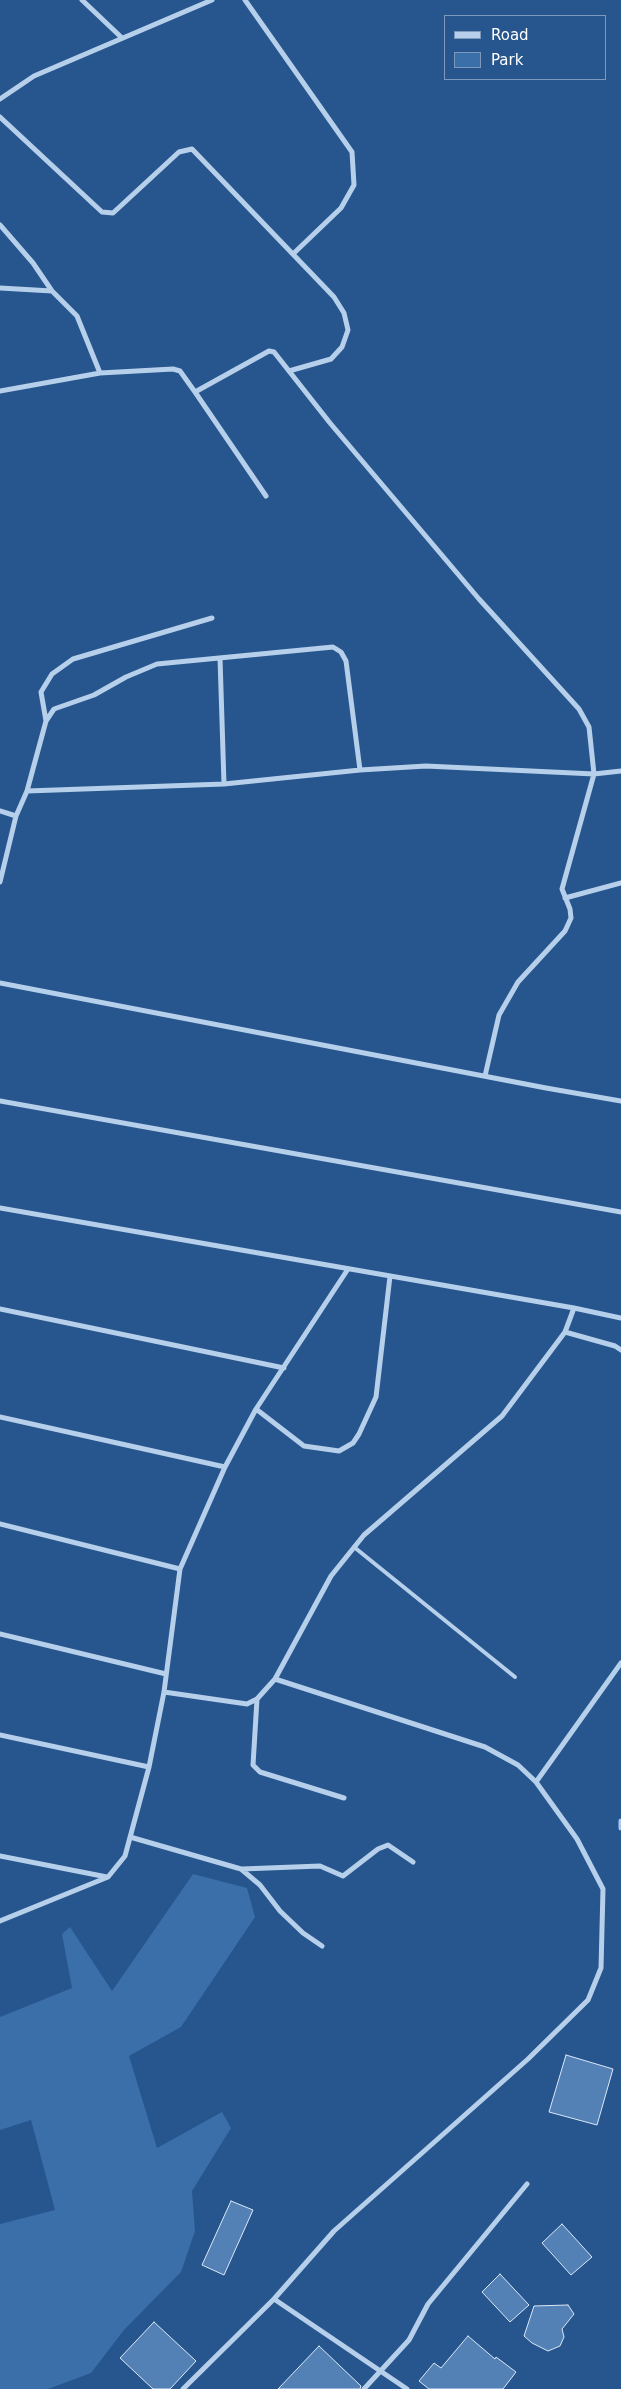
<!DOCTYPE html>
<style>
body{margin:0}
#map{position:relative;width:621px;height:2389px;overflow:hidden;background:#27558d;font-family:"DejaVu Sans",sans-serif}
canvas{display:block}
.legend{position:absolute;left:444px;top:15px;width:162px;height:65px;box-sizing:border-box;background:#27558d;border:1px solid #7d99bb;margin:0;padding:6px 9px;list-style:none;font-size:15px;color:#fff}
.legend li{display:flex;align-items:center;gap:10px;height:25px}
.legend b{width:25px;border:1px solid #7d99bb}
</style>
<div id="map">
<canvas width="621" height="2389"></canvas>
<ul class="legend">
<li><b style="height:6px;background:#b6cfea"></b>Road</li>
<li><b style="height:14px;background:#3b6fa9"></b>Park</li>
</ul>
</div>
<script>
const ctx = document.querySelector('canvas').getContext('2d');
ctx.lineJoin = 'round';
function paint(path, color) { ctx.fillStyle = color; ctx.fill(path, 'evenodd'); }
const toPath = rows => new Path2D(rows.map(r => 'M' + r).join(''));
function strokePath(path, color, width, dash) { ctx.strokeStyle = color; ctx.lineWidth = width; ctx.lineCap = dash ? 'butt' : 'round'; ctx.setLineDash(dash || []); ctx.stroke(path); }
const green = toPath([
 [193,1874,247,1888,255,1917,181,2027,129,2056,157,2148,222,2112,231,2128,192,2191,195,2231,181,2272,124,2330,91,2373,48,2389,0,2389,0,2224,55,2210,31,2120,0,2130,0,2017,72,1988,62,1934,70,1927,112,1991]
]);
const stream = toPath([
 [621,1821,621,1828]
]);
const building = toPath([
 [566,2055,613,2069,597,2125,549,2112,566,2055],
 [231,2201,253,2210,224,2275,202,2265,231,2201],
 [562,2224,592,2257,571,2275,542,2243,562,2224],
 [500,2274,529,2305,510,2322,482,2292,500,2274],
 [568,2305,574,2314,562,2329,564,2337,560,2346,548,2351,532,2343,524,2336,534,2306,568,2305],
 [154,2322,196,2361,170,2389,153,2389,120,2358,154,2322],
 [468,2336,495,2359,496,2357,516,2372,503,2389,429,2389,419,2381,434,2363,441,2368,468,2336],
 [319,2346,361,2386,360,2389,278,2389,319,2346]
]);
const lane = toPath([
 [354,1547,515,1677]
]);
const street = toPath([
 [82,0,121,37],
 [245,0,352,152,354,185,341,208,293,254],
 [0,99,34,76,212,0],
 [0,117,102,212,113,213,179,152,192,149,334,297,344,313,348,330,342,347,331,359,289,371],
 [0,225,33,263,52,291,77,316,100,373],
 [0,288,52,291],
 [0,391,100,373,173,369,180,371,195,392,269,351,274,352,330,423,479,599,579,709,589,727,594,774,562,889,570,909,571,918,565,931,518,982,499,1015,485,1076],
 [195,392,266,496],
 [220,658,224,784],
 [46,721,41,692,52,674,73,659,212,618],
 [27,791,46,721,54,709,94,695,126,677,157,664,333,647,341,652,346,661,360,770],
 [0,811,16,816],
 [0,882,16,816,27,791,224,784,360,770,426,766,594,774,621,771],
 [565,898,621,883],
 [0,983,546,1088,621,1101],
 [0,1101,621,1212],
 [0,1208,574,1308,621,1318],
 [0,1309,284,1368],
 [565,1332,615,1346,621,1350],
 [256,1409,304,1446,339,1451,353,1443,359,1434,376,1397,390,1276],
 [0,1417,225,1467],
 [0,1524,180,1569],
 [0,1634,166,1674],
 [275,1679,331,1576,364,1535,502,1416,565,1332,574,1308],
 [164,1692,247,1704,257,1699,275,1679,485,1747,518,1765,536,1782,577,1839,603,1889,601,1968,588,2000,528,2059,334,2231,274,2299,183,2389],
 [257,1699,253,1765,260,1772,344,1798],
 [0,1735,149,1767],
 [536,1782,621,1663],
 [130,1837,241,1869,260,1885,280,1911,303,1933,322,1946],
 [0,1856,107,1877],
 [242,1869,320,1866,343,1876,378,1849,388,1845,413,1862],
 [0,1921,108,1877,125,1856,149,1767,164,1692,180,1569,225,1467,256,1409,348,1269],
 [274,2299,407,2389],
 [364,2389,409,2340,428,2304,527,2184]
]);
paint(green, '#3b6fa9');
strokePath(stream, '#abcaeb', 5);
paint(building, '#5381b5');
strokePath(building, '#dbe8f8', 1);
strokePath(lane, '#b6cfea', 4);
strokePath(street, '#b6cfea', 5);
</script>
